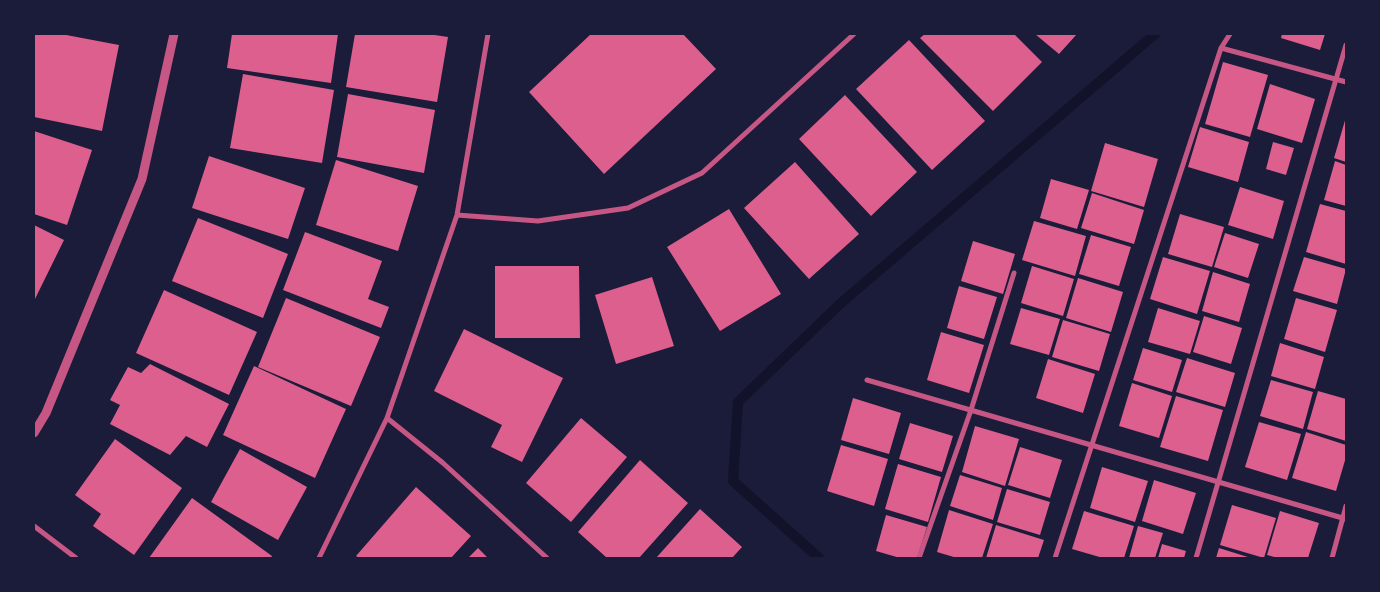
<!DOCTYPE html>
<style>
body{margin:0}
#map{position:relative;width:1380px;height:592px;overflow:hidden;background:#1b1b3a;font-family:Montserrat,sans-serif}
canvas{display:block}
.frame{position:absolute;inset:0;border:35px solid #1b1b3a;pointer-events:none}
</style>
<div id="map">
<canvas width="1380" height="592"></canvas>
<div class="frame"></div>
</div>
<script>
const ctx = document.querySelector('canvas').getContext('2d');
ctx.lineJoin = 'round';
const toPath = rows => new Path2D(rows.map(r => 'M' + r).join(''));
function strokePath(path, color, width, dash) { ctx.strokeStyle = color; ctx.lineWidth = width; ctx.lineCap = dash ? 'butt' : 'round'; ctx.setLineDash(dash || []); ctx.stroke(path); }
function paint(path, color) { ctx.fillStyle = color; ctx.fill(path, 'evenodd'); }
const stream = toPath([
 [819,558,733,481,738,402,841,303,1155,34]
]);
const building = toPath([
 [34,34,61,34,119,45,102,131,34,117],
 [232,34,338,34,331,83,227,68],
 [355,34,428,34,448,37,437,102,346,87],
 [591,34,683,34,716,69,604,174,529,92],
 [925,34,1014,34,1042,62,993,111,920,38],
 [1035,34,1077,34,1059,54],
 [1282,34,1325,34,1320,50,1281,38],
 [909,40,985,121,932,170,856,89],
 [1223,62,1268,75,1250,137,1205,124],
 [243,74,334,90,322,163,230,148],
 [1270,84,1315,99,1302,143,1257,129],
 [348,94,435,110,424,173,337,157],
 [845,95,917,172,871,216,799,139],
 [1346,117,1346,162,1334,158],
 [1200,127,1249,142,1238,182,1188,167],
 [34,131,92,150,67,225,34,214],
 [1273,142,1294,148,1286,175,1266,169],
 [1105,143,1158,159,1144,207,1091,191],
 [209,156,305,188,288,239,192,208],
 [336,160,418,186,398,251,316,225],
 [1335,161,1346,165,1346,206,1324,200],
 [795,162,859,234,809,279,744,208],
 [1051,179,1089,190,1077,229,1040,218],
 [1240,187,1284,201,1273,239,1228,225],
 [1092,193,1144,210,1134,244,1081,228],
 [1320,204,1346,211,1346,264,1306,252],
 [729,209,781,294,720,331,667,247],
 [1180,214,1224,227,1212,267,1168,254],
 [198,218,288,254,263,318,172,281],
 [1034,221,1086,236,1075,276,1022,260],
 [34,225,64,240,34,301],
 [305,232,382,261,368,299,389,307,381,328,283,290],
 [1225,233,1259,244,1248,278,1214,267],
 [1091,235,1131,247,1119,286,1079,274],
 [973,241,1015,254,1003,294,961,281],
 [1163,257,1210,271,1197,314,1150,299],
 [1304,257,1346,269,1337,304,1293,291],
 [495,266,579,266,580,338,495,338],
 [1032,266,1074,279,1063,316,1021,303],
 [1213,272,1250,284,1239,322,1202,311],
 [652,277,674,346,616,364,595,295],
 [1078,278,1123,292,1111,332,1066,318],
 [959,286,997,297,984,339,947,328],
 [164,290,257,332,229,395,136,353],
 [286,298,380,337,351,406,258,367],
 [1296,298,1337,310,1325,352,1284,339],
 [1021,308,1060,319,1049,355,1010,344],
 [1158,308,1200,321,1190,354,1148,342],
 [1204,316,1242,328,1231,364,1193,352],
 [1063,320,1110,334,1099,371,1052,357],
 [464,329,563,378,522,462,491,447,502,425,434,391],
 [941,332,984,345,969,393,927,380],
 [1280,343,1324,357,1315,389,1271,376],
 [1143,348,1182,360,1172,392,1133,380],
 [1187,358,1235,373,1225,407,1176,392],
 [1048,359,1095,374,1083,413,1036,398],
 [150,364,229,404,207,447,186,436,170,455,110,424,120,405,110,400,128,367,141,373],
 [254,366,346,409,315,478,223,435],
 [1271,380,1313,392,1303,429,1260,416],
 [1132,383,1172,396,1159,438,1119,426],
 [1318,391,1346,399,1346,441,1307,429],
 [1176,396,1223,410,1208,461,1160,447],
 [853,398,901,413,889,454,841,440],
 [581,418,627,457,571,522,526,483],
 [1259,422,1301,434,1287,480,1245,467],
 [910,423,953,436,942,472,899,459],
 [975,426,1019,439,1005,486,962,472],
 [1306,432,1346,445,1346,457,1336,491,1292,478],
 [115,439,182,488,134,555,93,526,101,514,75,495],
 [841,445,888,459,874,506,827,491],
 [1020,447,1062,460,1050,498,1008,485],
 [240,449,307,487,278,540,211,502],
 [640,460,688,503,639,558,607,558,578,532],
 [898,464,941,477,928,522,885,509],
 [1102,467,1148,481,1135,522,1090,508],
 [960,475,1002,488,993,520,950,506],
 [1154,480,1196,493,1183,534,1142,521],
 [416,487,471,536,451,558,359,558,356,556],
 [1007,489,1050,502,1040,535,997,522],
 [192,498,272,556,271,558,149,558],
 [1232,505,1276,518,1264,558,1220,545],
 [700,509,742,547,732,558,656,558],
 [949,510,993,524,982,558,957,558,937,552],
 [1084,511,1134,526,1124,558,1103,558,1072,549],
 [1280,511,1319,523,1308,558,1278,558,1267,555],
 [886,515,927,527,917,558,900,558,876,551],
 [996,525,1044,540,1038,558,986,558],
 [1138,526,1163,533,1155,558,1129,558],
 [1162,544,1186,551,1184,558,1158,558],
 [478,548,488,558,468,558],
 [1219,548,1251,558,1216,558]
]);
const minor = toPath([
 [1221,48,1346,82],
 [457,215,538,221,628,208,702,173,854,34],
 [867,380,1346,519],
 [387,418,443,463,547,558],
 [34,526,76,558],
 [319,558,387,418,457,215,488,34],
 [919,558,971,410,1014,273],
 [1055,558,1221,48,1230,34],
 [1196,558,1346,45],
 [1332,558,1346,506]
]);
const tertiary = toPath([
 [34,433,46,413,142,179,174,34]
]);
strokePath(stream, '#12122b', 10);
paint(building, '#dd5f8e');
strokePath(minor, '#c65784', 5);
strokePath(tertiary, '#c65784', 9);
</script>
